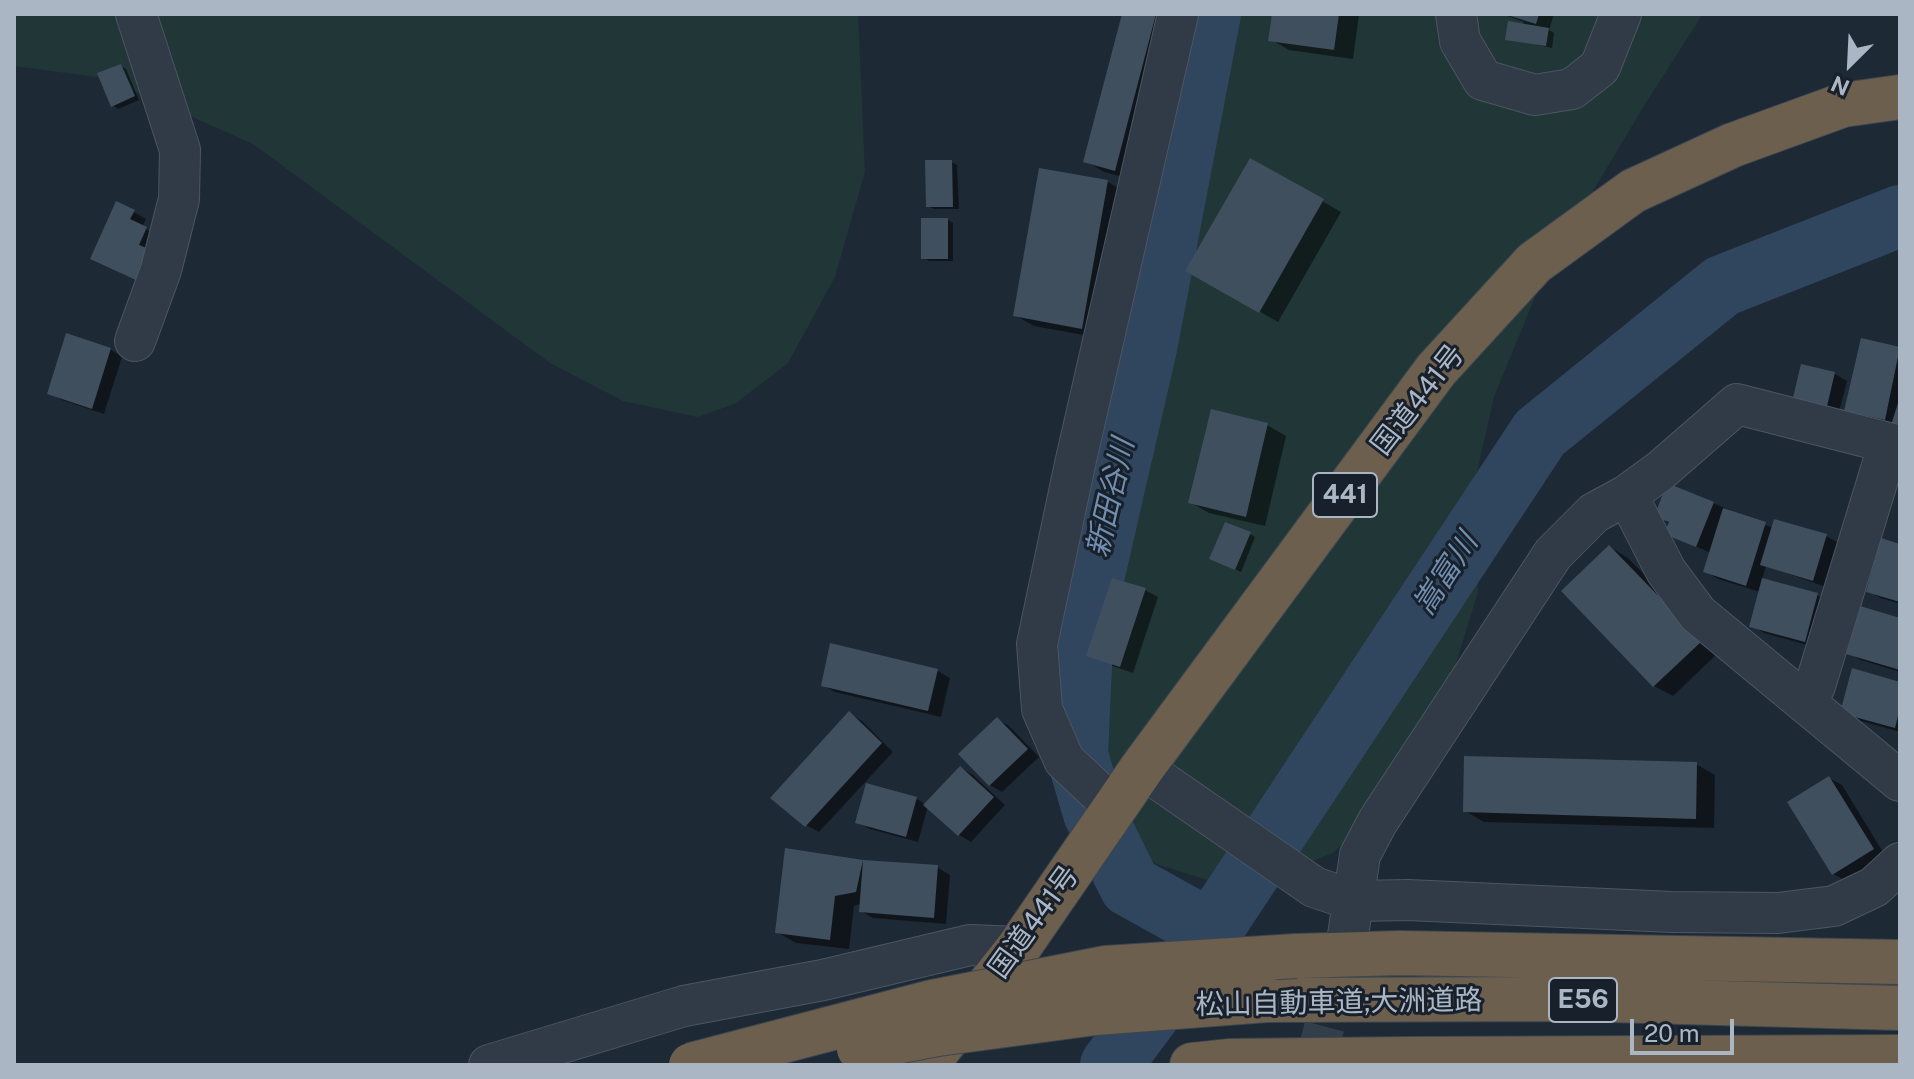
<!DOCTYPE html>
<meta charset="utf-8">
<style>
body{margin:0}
#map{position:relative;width:1914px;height:1079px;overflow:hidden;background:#1e2936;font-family:"Public Sans",sans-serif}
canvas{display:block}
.frame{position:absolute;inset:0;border:16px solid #abb6c4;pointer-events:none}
.north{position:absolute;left:1810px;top:24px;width:80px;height:80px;-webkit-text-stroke:6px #17202b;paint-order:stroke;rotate:204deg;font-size:22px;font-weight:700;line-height:32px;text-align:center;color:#abb6c4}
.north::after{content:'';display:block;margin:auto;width:28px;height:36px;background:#abb6c4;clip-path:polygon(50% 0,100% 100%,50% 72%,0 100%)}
.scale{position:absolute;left:1630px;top:1019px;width:104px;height:36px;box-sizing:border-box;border:4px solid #abb6c4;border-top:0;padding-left:10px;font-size:24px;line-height:28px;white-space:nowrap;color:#abb6c4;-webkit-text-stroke:6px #17202b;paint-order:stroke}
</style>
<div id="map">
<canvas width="1914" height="1079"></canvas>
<div class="frame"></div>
<div class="north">N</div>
<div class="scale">20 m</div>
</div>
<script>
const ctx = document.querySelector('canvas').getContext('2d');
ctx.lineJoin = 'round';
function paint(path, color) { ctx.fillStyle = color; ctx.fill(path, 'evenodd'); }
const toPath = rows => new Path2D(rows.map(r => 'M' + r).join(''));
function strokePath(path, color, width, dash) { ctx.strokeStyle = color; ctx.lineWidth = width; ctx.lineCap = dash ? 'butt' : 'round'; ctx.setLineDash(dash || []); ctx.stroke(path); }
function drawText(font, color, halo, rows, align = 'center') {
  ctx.font = font + ' "Public Sans","Noto Sans JP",sans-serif'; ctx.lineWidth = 6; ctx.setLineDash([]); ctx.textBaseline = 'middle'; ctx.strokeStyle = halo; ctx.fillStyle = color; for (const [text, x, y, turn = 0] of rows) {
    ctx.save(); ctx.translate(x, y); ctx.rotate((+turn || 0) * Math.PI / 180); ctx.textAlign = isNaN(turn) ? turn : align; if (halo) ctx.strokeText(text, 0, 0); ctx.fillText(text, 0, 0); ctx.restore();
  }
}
const green = toPath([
 [14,14,858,14,865,172,835,277,788,363,735,404,697,417,623,401,550,363,253,144,104,78,14,66],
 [1192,14,1703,14,1647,101,1547,268,1494,397,1473,490,1478,592,1446,696,1400,790,1333,853,1255,883,1221,884,1159,865,1107,832,1035,645]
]);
const shadow = toPath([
 [1124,14,1177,14,1134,180,1104,172,1086,161],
 [1274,14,1359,14,1353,59,1289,50,1270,39],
 [1502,14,1554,14,1549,30,1554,33,1552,48,1508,38,1524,22],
 [121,66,126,69,139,100,118,109,113,105],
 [1251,160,1341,212,1278,322,1188,270],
 [951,162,957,165,959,209,934,209,928,206],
 [1041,170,1108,182,1127,193,1100,338,1034,326,1015,315],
 [134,212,146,219,142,227,158,236,149,285,92,259],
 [948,220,953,223,953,261,929,261,923,257],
 [1862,340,1900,349,1900,428,1859,417,1846,410],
 [110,349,122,357,104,414,62,400,49,393],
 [1835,374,1847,381,1837,420,1806,413],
 [1267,425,1286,436,1265,526,1209,513,1190,502],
 [1713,503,1773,528,1826,536,1839,543,1826,587,1766,566,1762,580,1817,595,1830,602,1818,648,1764,633,1752,626,1760,592,1718,579,1705,571,1711,553,1667,534,1670,524,1657,516],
 [1250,534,1255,537,1241,572,1218,561],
 [1900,546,1900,604,1881,598,1868,591],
 [1610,547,1628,558,1719,652,1673,696,1654,686],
 [1113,580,1145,590,1158,597,1133,673,1101,662,1088,655],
 [1900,620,1900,672,1861,660,1848,653],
 [832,646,938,671,950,678,941,717,835,692,823,685],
 [1900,684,1900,732,1854,719,1842,712],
 [850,714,862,721,893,752,819,832,806,825],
 [997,719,1009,726,1039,757,1002,792,990,785],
 [1696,764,1715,775,1714,828,1484,822,1465,811],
 [961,768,973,775,1005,805,971,842,959,835,928,806,918,842,870,829,857,822,916,798,926,805],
 [1829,778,1842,785,1886,857,1846,881,1833,874],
 [862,862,937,867,950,875,946,924,873,918,861,911,861,904,854,906,849,949,796,943,777,932]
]);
const river = toPath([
 [1210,14,1146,348,1083,622,1077,755,1094,813,1130,886,1211,931],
 [1111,1065,1211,931,1540,433,1722,286,1900,216]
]);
const building = toPath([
 [1122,14,1156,14,1115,171,1083,162],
 [1272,14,1339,14,1334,50,1268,41],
 [1504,14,1539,14,1536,24],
 [1508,21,1549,28,1546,46,1505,40],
 [121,64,135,96,111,107,97,73],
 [1250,158,1324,199,1259,313,1185,271],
 [925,160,952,160,953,207,926,207],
 [1039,168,1108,180,1082,329,1013,316],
 [116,201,135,210,130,219,147,227,139,245,149,249,136,280,90,259],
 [921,218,948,218,948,259,921,259],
 [66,333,111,348,92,409,47,394],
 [1861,338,1900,347,1885,420,1844,411],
 [1801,364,1835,372,1825,415,1791,406],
 [1899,400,1900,400,1900,428,1891,425],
 [1211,409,1268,423,1246,517,1188,503],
 [1667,483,1714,502,1696,547,1664,534,1669,522,1654,517],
 [1723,508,1766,522,1746,586,1703,572],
 [1774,519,1827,534,1813,581,1760,565],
 [1225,522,1251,532,1235,570,1209,559],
 [1881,538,1900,544,1900,602,1866,592],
 [1609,545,1702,641,1653,687,1561,591],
 [1112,578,1146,588,1120,667,1086,656],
 [1762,578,1818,593,1805,642,1749,627],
 [1860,606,1900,618,1900,670,1846,654],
 [830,643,938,669,928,711,821,686],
 [1852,668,1900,682,1900,708,1895,728,1840,713],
 [849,711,882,743,805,827,770,798],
 [997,717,1028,749,989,786,958,754],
 [1464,756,1697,762,1696,819,1463,812],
 [960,766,994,797,958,836,923,805],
 [1829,776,1874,849,1832,875,1787,802],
 [866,783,917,797,906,837,855,823],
 [785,848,863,860,856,892,835,896,830,940,775,933],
 [863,860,938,865,934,918,859,912]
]);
const streetTunnel = toPath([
 [1314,1065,1340,969]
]);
const street = toPath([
 [1456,14,1460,41,1483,80,1535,95,1572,89,1600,67,1621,14],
 [135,341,161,270,179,199,180,150,136,14],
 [1627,495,1666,571,1698,614,1900,781],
 [1805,701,1815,686,1889,443,1900,446],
 [1142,768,1314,887,1355,901,1408,900,1672,912,1778,913,1834,906,1874,887,1900,863],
 [1115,808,1064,760,1042,709,1037,644,1075,464,1178,14],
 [1347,942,1360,855,1378,821,1553,554,1594,513,1627,495,1660,471,1737,404,1889,443],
 [489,1065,684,1006,823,980,970,945,1019,947]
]);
const highway = toPath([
 [1296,956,1400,953,1900,962],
 [1267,1000,1574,999,1900,1008],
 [926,1065,1019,947,1142,768,1436,370,1534,263,1633,191,1733,145,1843,105,1900,97],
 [1192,1065,1230,1061,1408,1059,1900,1057]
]);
const highwayBridge = toPath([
 [859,1049,938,1034,1095,1013,1267,1000],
 [691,1065,932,1002,1105,968,1296,956]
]);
const shields = [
 [1345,495,64],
 [1583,1000,68]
];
const shieldNames = [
 ["441",1345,495],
 ["E56",1583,1000]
];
const streetNames = [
 ["国道441号",1418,400,-52],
 ["国道441号",1034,922,-54],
 ["松山自動車道;大洲道路",1339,1003,-1]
];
const waterNames = [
 ["新田谷川",1111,498,-77],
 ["嵩富川",1446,574,-57]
];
paint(green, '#203637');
paint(shadow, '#0007');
strokePath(river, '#30465e', 62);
paint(building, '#404f5e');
strokePath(streetTunnel, '#333e4b', 40, [40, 20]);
strokePath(street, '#4c5662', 42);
strokePath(highway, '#3c4651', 46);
strokePath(street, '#313b47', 40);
strokePath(highway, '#6d5f4e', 44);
strokePath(highwayBridge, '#3c4651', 46, []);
strokePath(highwayBridge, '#6d5f4e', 44);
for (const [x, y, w] of shields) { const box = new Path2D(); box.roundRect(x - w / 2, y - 22, w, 44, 6); ctx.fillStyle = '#17202b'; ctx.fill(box); strokePath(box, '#abb6c4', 2); }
drawText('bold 26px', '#abb6c4', null, shieldNames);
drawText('28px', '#abb6c4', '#17202b', streetNames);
drawText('italic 30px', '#718eae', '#17202b', waterNames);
</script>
